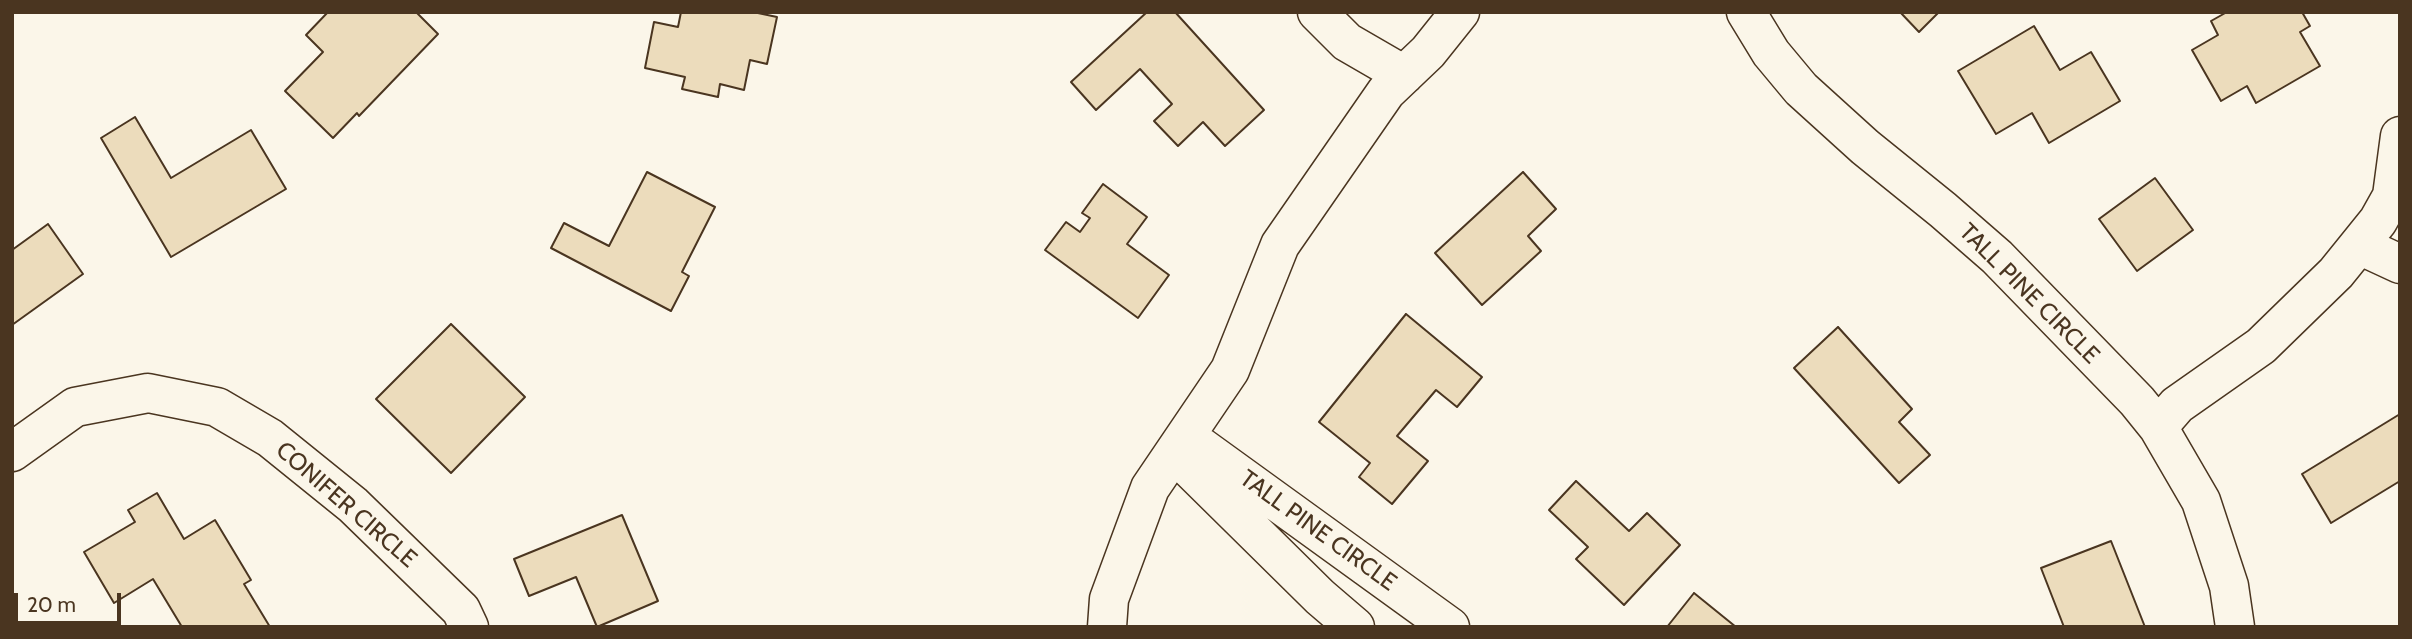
<!DOCTYPE html>
<style>
body{margin:0}
#map{position:relative;width:2412px;height:639px;overflow:hidden;background:#fbf6e9;font-family:Cabin,sans-serif}
canvas{display:block}
.frame{position:absolute;inset:0;border:14px solid #4a3520;pointer-events:none}
.scale{position:absolute;left:14px;top:593px;width:107px;height:32px;box-sizing:border-box;border:4px solid #4a3520;border-top:0;padding-left:9px;font-size:21px;line-height:24px;white-space:nowrap;color:#4a3520;-webkit-text-stroke:5px #fbf6e9;paint-order:stroke}
</style>
<div id="map">
<canvas width="2412" height="639"></canvas>
<div class="frame"></div>
<div class="scale">20 m</div>
</div>
<script>
const ctx = document.querySelector('canvas').getContext('2d');
ctx.lineJoin = 'round';
function paint(path, color) { ctx.fillStyle = color; ctx.fill(path, 'evenodd'); }
const toPath = rows => new Path2D(rows.map(r => 'M' + r).join(''));
function strokePath(path, color, width, dash) { ctx.strokeStyle = color; ctx.lineWidth = width; ctx.lineCap = dash ? 'butt' : 'round'; ctx.setLineDash(dash || []); ctx.stroke(path); }
function drawText(font, color, halo, rows, align = 'center') {
  ctx.font = font + ' Cabin,sans-serif'; ctx.lineWidth = 5; ctx.setLineDash([]); ctx.textBaseline = 'middle'; ctx.strokeStyle = halo; ctx.fillStyle = color; for (const [text, x, y, turn = 0] of rows) {
    ctx.save(); ctx.translate(x, y); ctx.rotate((+turn || 0) * Math.PI / 180); ctx.textAlign = isNaN(turn) ? turn : align; if (halo) ctx.strokeText(text, 0, 0); ctx.fillText(text, 0, 0); ctx.restore();
  }
}
const building = toPath([
 [328,12,416,12,438,34,359,116,357,113,333,138,285,91,323,52,306,35,328,12],
 [681,12,753,12,777,17,767,64,750,60,744,90,720,84,718,97,682,89,685,77,645,68,654,22,678,27,681,12],
 [1147,12,1175,12,1264,110,1225,146,1203,122,1178,146,1154,121,1172,104,1140,69,1096,110,1071,82,1147,12],
 [1900,12,1939,12,1919,32,1900,12],
 [2227,12,2302,12,2310,26,2300,32,2320,66,2256,103,2247,86,2221,101,2192,50,2218,35,2211,21,2227,12],
 [2034,26,2060,70,2091,52,2120,101,2049,143,2032,113,1996,134,1958,71,2034,26],
 [135,117,171,178,251,130,286,189,171,257,101,138,135,117],
 [647,172,715,207,682,272,689,276,671,311,551,248,564,223,609,246,647,172],
 [1523,172,1556,209,1528,236,1541,251,1482,305,1435,253,1523,172],
 [2155,178,2193,230,2137,271,2099,219,2155,178],
 [1103,184,1147,217,1127,244,1169,275,1138,318,1045,250,1066,222,1080,232,1090,218,1082,213,1103,184],
 [48,224,83,274,12,325,12,250,48,224],
 [1406,314,1482,377,1457,407,1436,390,1397,436,1428,461,1392,504,1359,477,1370,463,1319,422,1406,314],
 [451,324,525,397,451,473,376,399,451,324],
 [1838,327,1912,409,1899,422,1930,455,1899,483,1794,368,1838,327],
 [2400,414,2400,481,2331,523,2302,474,2400,414],
 [1576,481,1629,531,1647,513,1680,545,1624,605,1576,559,1588,547,1549,510,1576,481],
 [157,493,184,539,215,520,251,580,244,584,270,627,182,627,153,579,114,603,84,552,135,522,128,510,157,493],
 [622,515,658,601,597,627,576,577,529,596,514,559,622,515],
 [2111,541,2145,627,2064,627,2041,568,2111,541],
 [1694,593,1736,627,1667,627,1694,593]
]);
const minor = toPath([
 [1317,12,1347,42,1404,75],
 [1746,12,1771,53,1801,89,1865,147,1943,210,1997,257,2137,401,2158,427,2201,501,2229,586,2235,627],
 [2359,245,2400,264],
 [2158,427,2177,405,2261,346,2336,273,2378,221,2392,196,2400,136],
 [1186,436,1450,627],
 [12,452,75,407,148,393,217,407,270,438,353,505,461,610,469,627],
 [1174,453,1320,597,1355,627],
 [1107,627,1109,599,1150,488,1230,370,1280,245,1386,92,1428,52,1460,12]
]);
const streetNames = [
 ["TALL PINE CIRCLE",2029,294,45],
 ["CONIFER CIRCLE",346,505,41],
 ["TALL PINE CIRCLE",1318,531,36]
];
paint(building, '#ecdcbc');
strokePath(building, '#4a3520', 2);
strokePath(minor, '#4a3520', 41);
strokePath(minor, '#fbf6e9', 38);
drawText('24px', '#4a3520', '#fbf6e9', streetNames);
</script>
